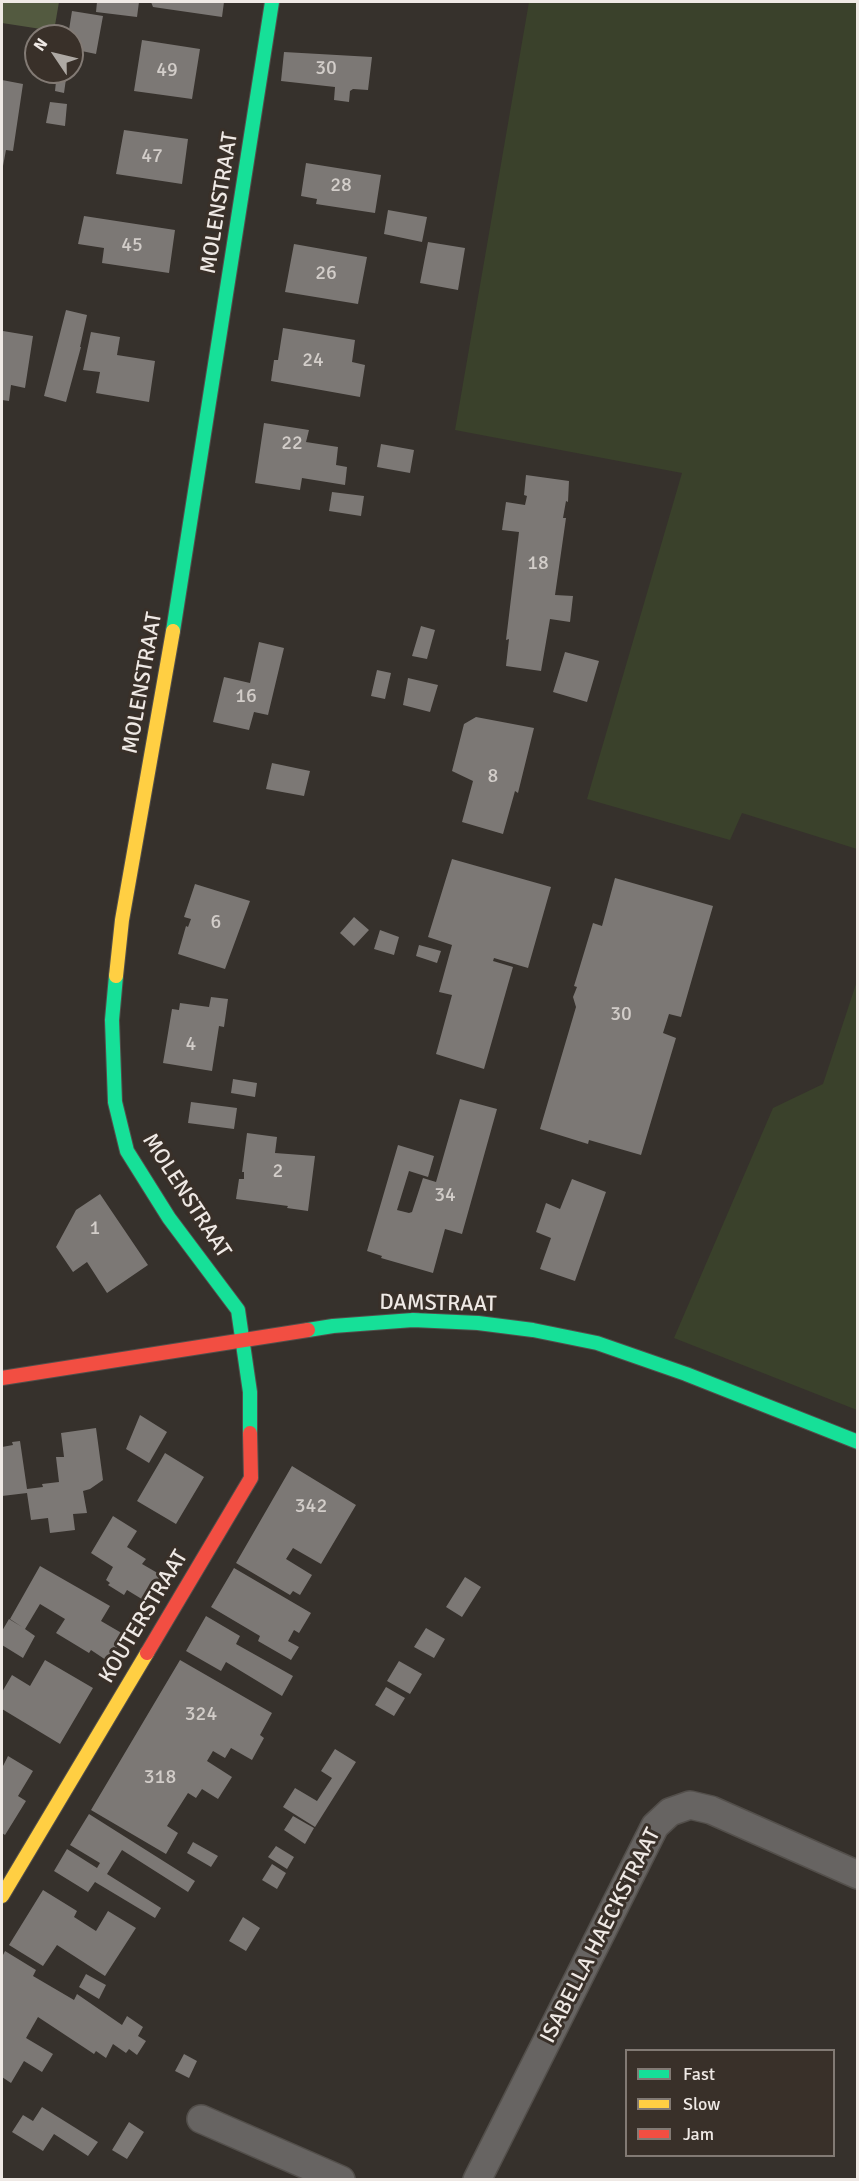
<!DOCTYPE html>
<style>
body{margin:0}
#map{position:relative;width:859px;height:2181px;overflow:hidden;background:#36312c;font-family:Signika,sans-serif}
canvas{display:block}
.frame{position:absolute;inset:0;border:3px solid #efe9e5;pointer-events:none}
.legend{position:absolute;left:625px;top:2049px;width:210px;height:108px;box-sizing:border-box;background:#393029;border:2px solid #827a74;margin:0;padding:8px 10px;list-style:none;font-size:18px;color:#efe9e5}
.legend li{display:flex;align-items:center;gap:12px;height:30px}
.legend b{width:30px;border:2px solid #827a74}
.north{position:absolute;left:24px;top:24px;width:60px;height:60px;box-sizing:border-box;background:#393029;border:2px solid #827a74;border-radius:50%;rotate:305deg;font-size:16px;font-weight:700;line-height:24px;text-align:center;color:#efe9e5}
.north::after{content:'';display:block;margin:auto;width:21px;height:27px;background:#aea9a4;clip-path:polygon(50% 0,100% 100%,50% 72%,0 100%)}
</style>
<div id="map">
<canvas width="859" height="2181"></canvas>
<div class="frame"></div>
<ul class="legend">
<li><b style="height:8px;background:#16e098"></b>Fast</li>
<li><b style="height:8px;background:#ffcf43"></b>Slow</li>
<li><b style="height:8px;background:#f24e42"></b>Jam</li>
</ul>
<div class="north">N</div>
</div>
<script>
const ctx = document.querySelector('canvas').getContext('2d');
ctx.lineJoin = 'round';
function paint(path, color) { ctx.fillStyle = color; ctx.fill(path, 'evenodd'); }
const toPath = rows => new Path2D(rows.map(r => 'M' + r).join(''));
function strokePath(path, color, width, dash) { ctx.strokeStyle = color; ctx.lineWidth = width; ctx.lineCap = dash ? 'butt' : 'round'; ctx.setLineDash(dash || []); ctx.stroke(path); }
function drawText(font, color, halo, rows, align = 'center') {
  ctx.font = font + ' Signika,sans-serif'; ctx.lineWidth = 6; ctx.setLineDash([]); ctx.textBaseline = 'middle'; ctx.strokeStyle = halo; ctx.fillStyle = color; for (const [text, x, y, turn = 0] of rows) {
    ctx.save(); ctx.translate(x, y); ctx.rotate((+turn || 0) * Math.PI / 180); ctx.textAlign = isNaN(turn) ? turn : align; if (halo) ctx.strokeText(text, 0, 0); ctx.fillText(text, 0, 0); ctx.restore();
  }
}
const green = toPath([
 [529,2,857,2,857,849,742,813,730,840,587,799,682,473,455,430],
 [857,981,857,1410,674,1338,773,1108,823,1084]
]);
const forest = toPath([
 [2,2,59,2,54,31,2,23]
]);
const building = toPath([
 [97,2,139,2,137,17,96,12],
 [151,2,224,2,222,17,153,7],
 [72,11,103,16,96,54,72,49,72,36,68,36],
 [142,40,200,49,192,99,134,91],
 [284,52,372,57,368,90,353,89,350,91,349,102,334,100,335,87,281,81],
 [57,72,67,72,64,93,55,91],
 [2,80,23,84,13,151,6,150,3,166],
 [50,102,67,104,65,126,46,123],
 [124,130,188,139,182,184,116,174],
 [306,163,381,175,375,213,316,204,317,199,301,196],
 [388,210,427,217,422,242,384,234],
 [84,216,175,230,169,273,102,263,104,248,78,244],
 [428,242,465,248,458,290,420,283],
 [294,244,367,257,358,304,285,292],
 [66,310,87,315,80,347,81,347,66,402,44,396],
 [283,328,355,340,352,362,365,365,360,397,271,381,274,360,278,360],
 [3,331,33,336,25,388,11,385,9,401,2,400],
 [91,332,120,337,117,355,155,361,149,402,96,393,100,372,83,370],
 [264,423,309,430,306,442,338,447,336,465,347,467,345,485,302,478,300,490,255,483],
 [381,444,414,450,410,473,377,467],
 [526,475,569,481,568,502,566,501,563,518,566,518,555,595,573,596,570,622,550,619,541,671,506,666,509,639,506,640,519,532,502,530,506,502,525,505,527,496,524,495],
 [332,492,364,496,361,516,329,511],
 [421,626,435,630,427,659,412,656],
 [259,642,284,648,268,715,254,712,249,730,213,722,224,677,250,683],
 [565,652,599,661,587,702,553,692],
 [377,670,391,673,385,699,371,696],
 [408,678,438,685,430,712,403,705],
 [476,717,534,728,518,793,515,791,503,834,462,822,473,781,452,771,464,724],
 [272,763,310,771,304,796,266,789],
 [452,859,551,887,528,968,494,958,493,961,513,967,484,1069,436,1054,452,995,439,992,452,945,428,937],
 [615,878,713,906,681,1017,669,1014,663,1033,676,1038,641,1155,589,1140,588,1144,540,1129,576,1007,573,997,577,987,574,986,593,923,602,926],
 [195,884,250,901,225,969,178,954,186,926,188,927,191,919,184,917],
 [354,917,369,930,354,946,340,933],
 [380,930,399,937,394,955,374,949],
 [419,945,441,951,437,963,416,956],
 [211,997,228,999,224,1027,219,1026,212,1071,163,1063,172,1009,179,1010,180,1003,209,1007],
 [233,1079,257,1083,255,1097,231,1093],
 [460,1099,497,1109,462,1234,445,1229,433,1273,381,1258,382,1256,367,1251,398,1145,434,1156,428,1177,409,1171,397,1210,409,1213,412,1212,423,1178,436,1182],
 [191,1102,237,1108,234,1129,188,1123],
 [247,1133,277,1137,275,1153,315,1156,308,1211,287,1208,288,1206,236,1199,239,1179,244,1179,244,1172,242,1172],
 [572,1179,606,1192,575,1281,540,1269,551,1238,536,1232,546,1203,560,1209],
 [100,1194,148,1265,107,1293,87,1262,73,1272,56,1247,76,1210],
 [140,1415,167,1432,149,1463,126,1449],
 [96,1428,103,1480,90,1489,83,1491,87,1513,73,1514,75,1530,50,1533,48,1518,31,1520,27,1493,2,1496,2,1447,13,1445,12,1442,20,1441,27,1489,43,1487,42,1484,59,1482,56,1457,64,1457,61,1433],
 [165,1453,204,1477,176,1524,137,1501],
 [292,1466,356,1505,321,1564,293,1548,286,1559,312,1575,300,1595,293,1591,290,1595,236,1563],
 [113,1516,137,1531,127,1547,146,1559,142,1564,161,1575,145,1601,127,1590,124,1595,108,1585,110,1583,106,1580,113,1567,91,1553],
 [40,1566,110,1606,101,1621,125,1635,109,1662,91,1650,89,1653,56,1633,65,1619,40,1604,25,1629,35,1636,23,1658,2,1645,2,1631,9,1619,22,1627,10,1619],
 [234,1568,311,1613,299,1633,294,1630,288,1641,299,1647,291,1660,258,1641,260,1636,211,1607],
 [465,1577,481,1587,462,1617,446,1607],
 [206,1616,240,1636,236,1644,293,1676,282,1696,226,1662,221,1671,186,1651],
 [426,1628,445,1639,434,1658,414,1647],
 [45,1660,93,1688,60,1744,2,1709,2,1692,12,1675,30,1686],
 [180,1660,272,1713,260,1735,264,1738,252,1760,231,1748,225,1758,213,1751,207,1761,232,1777,218,1799,202,1789,196,1798,188,1793,167,1826,178,1833,166,1854,91,1810],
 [399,1661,422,1674,410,1694,387,1681],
 [386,1687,405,1698,394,1716,375,1705],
 [335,1749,356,1762,315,1827,283,1807,295,1788,317,1801,332,1778,321,1771],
 [8,1756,33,1771,18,1796,26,1801,5,1835,2,1833,2,1768],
 [89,1814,195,1881,188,1892,122,1850,107,1874,161,1908,155,1918,95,1882,88,1892,54,1871,67,1849,97,1868,100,1863,70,1845],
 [293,1816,314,1828,305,1844,284,1830],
 [193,1842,218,1856,211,1867,187,1853],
 [276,1846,294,1857,287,1869,268,1857],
 [272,1864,286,1873,277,1889,262,1880],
 [43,1890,77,1911,74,1917,96,1931,108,1911,136,1928,105,1976,57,1945,43,1966,9,1945],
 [243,1917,260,1928,246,1951,229,1941],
 [5,1951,36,1970,33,1976,74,2000,77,1994,122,2025,127,2016,143,2027,138,2036,146,2041,137,2055,129,2049,126,2053,113,2044,106,2058,96,2051,94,2054,38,2017,26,2038,53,2054,42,2072,24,2061,11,2083,2,2077,2,1957],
 [86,1974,106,1985,99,1999,79,1987],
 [184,2054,197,2061,189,2078,175,2071],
 [42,2107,98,2142,88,2156,54,2134,43,2151,12,2132,23,2115,33,2121],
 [129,2122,144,2132,127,2159,112,2150]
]);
const street = toPath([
 [201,2119,341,2180],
 [477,2180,655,1826,670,1812,690,1805,711,1810,858,1875]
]);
const fast = toPath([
 [173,631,272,2],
 [116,976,112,1020,115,1102,127,1151,169,1218,238,1310,250,1392,250,1433],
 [308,1330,333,1326,413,1320,478,1323,533,1330,597,1343,686,1374,858,1442]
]);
const slow = toPath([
 [116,976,122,920,173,631],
 [2,1896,147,1653]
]);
const jam = toPath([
 [2,1378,308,1330],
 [147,1653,251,1478,250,1433]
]);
const numberNames = [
 ["30",326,69],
 ["49",167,71],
 ["47",152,157],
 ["28",341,186],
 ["45",132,246],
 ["26",326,274],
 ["24",313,361],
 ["22",292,444],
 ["18",538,564],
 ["16",246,697],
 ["8",493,777],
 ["6",216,923],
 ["30",621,1015],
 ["4",191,1045],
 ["2",278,1172],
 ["34",445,1196],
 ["1",95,1229],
 ["342",311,1507],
 ["324",201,1715],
 ["318",160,1778]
];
const streetNames = [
 ["MOLENSTRAAT",220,203,-81],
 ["MOLENSTRAAT",143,683,-80],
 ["MOLENSTRAAT",186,1196,57],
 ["DAMSTRAAT",438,1304,1],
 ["KOUTERSTRAAT",144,1617,-59],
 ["ISABELLA HAECKSTRAAT",601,1936,-63]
];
paint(green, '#3a412b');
paint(forest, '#535a40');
paint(building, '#7c7875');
strokePath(street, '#534f4b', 30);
strokePath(fast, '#534f4b', 16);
strokePath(slow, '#534f4b', 16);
strokePath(jam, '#534f4b', 16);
strokePath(street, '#676462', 27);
strokePath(fast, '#16e098', 14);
strokePath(slow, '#ffcf43', 14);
strokePath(jam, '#f24e42', 14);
drawText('20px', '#d2cdc9', null, numberNames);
drawText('22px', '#efe9e5', '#393029', streetNames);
</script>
